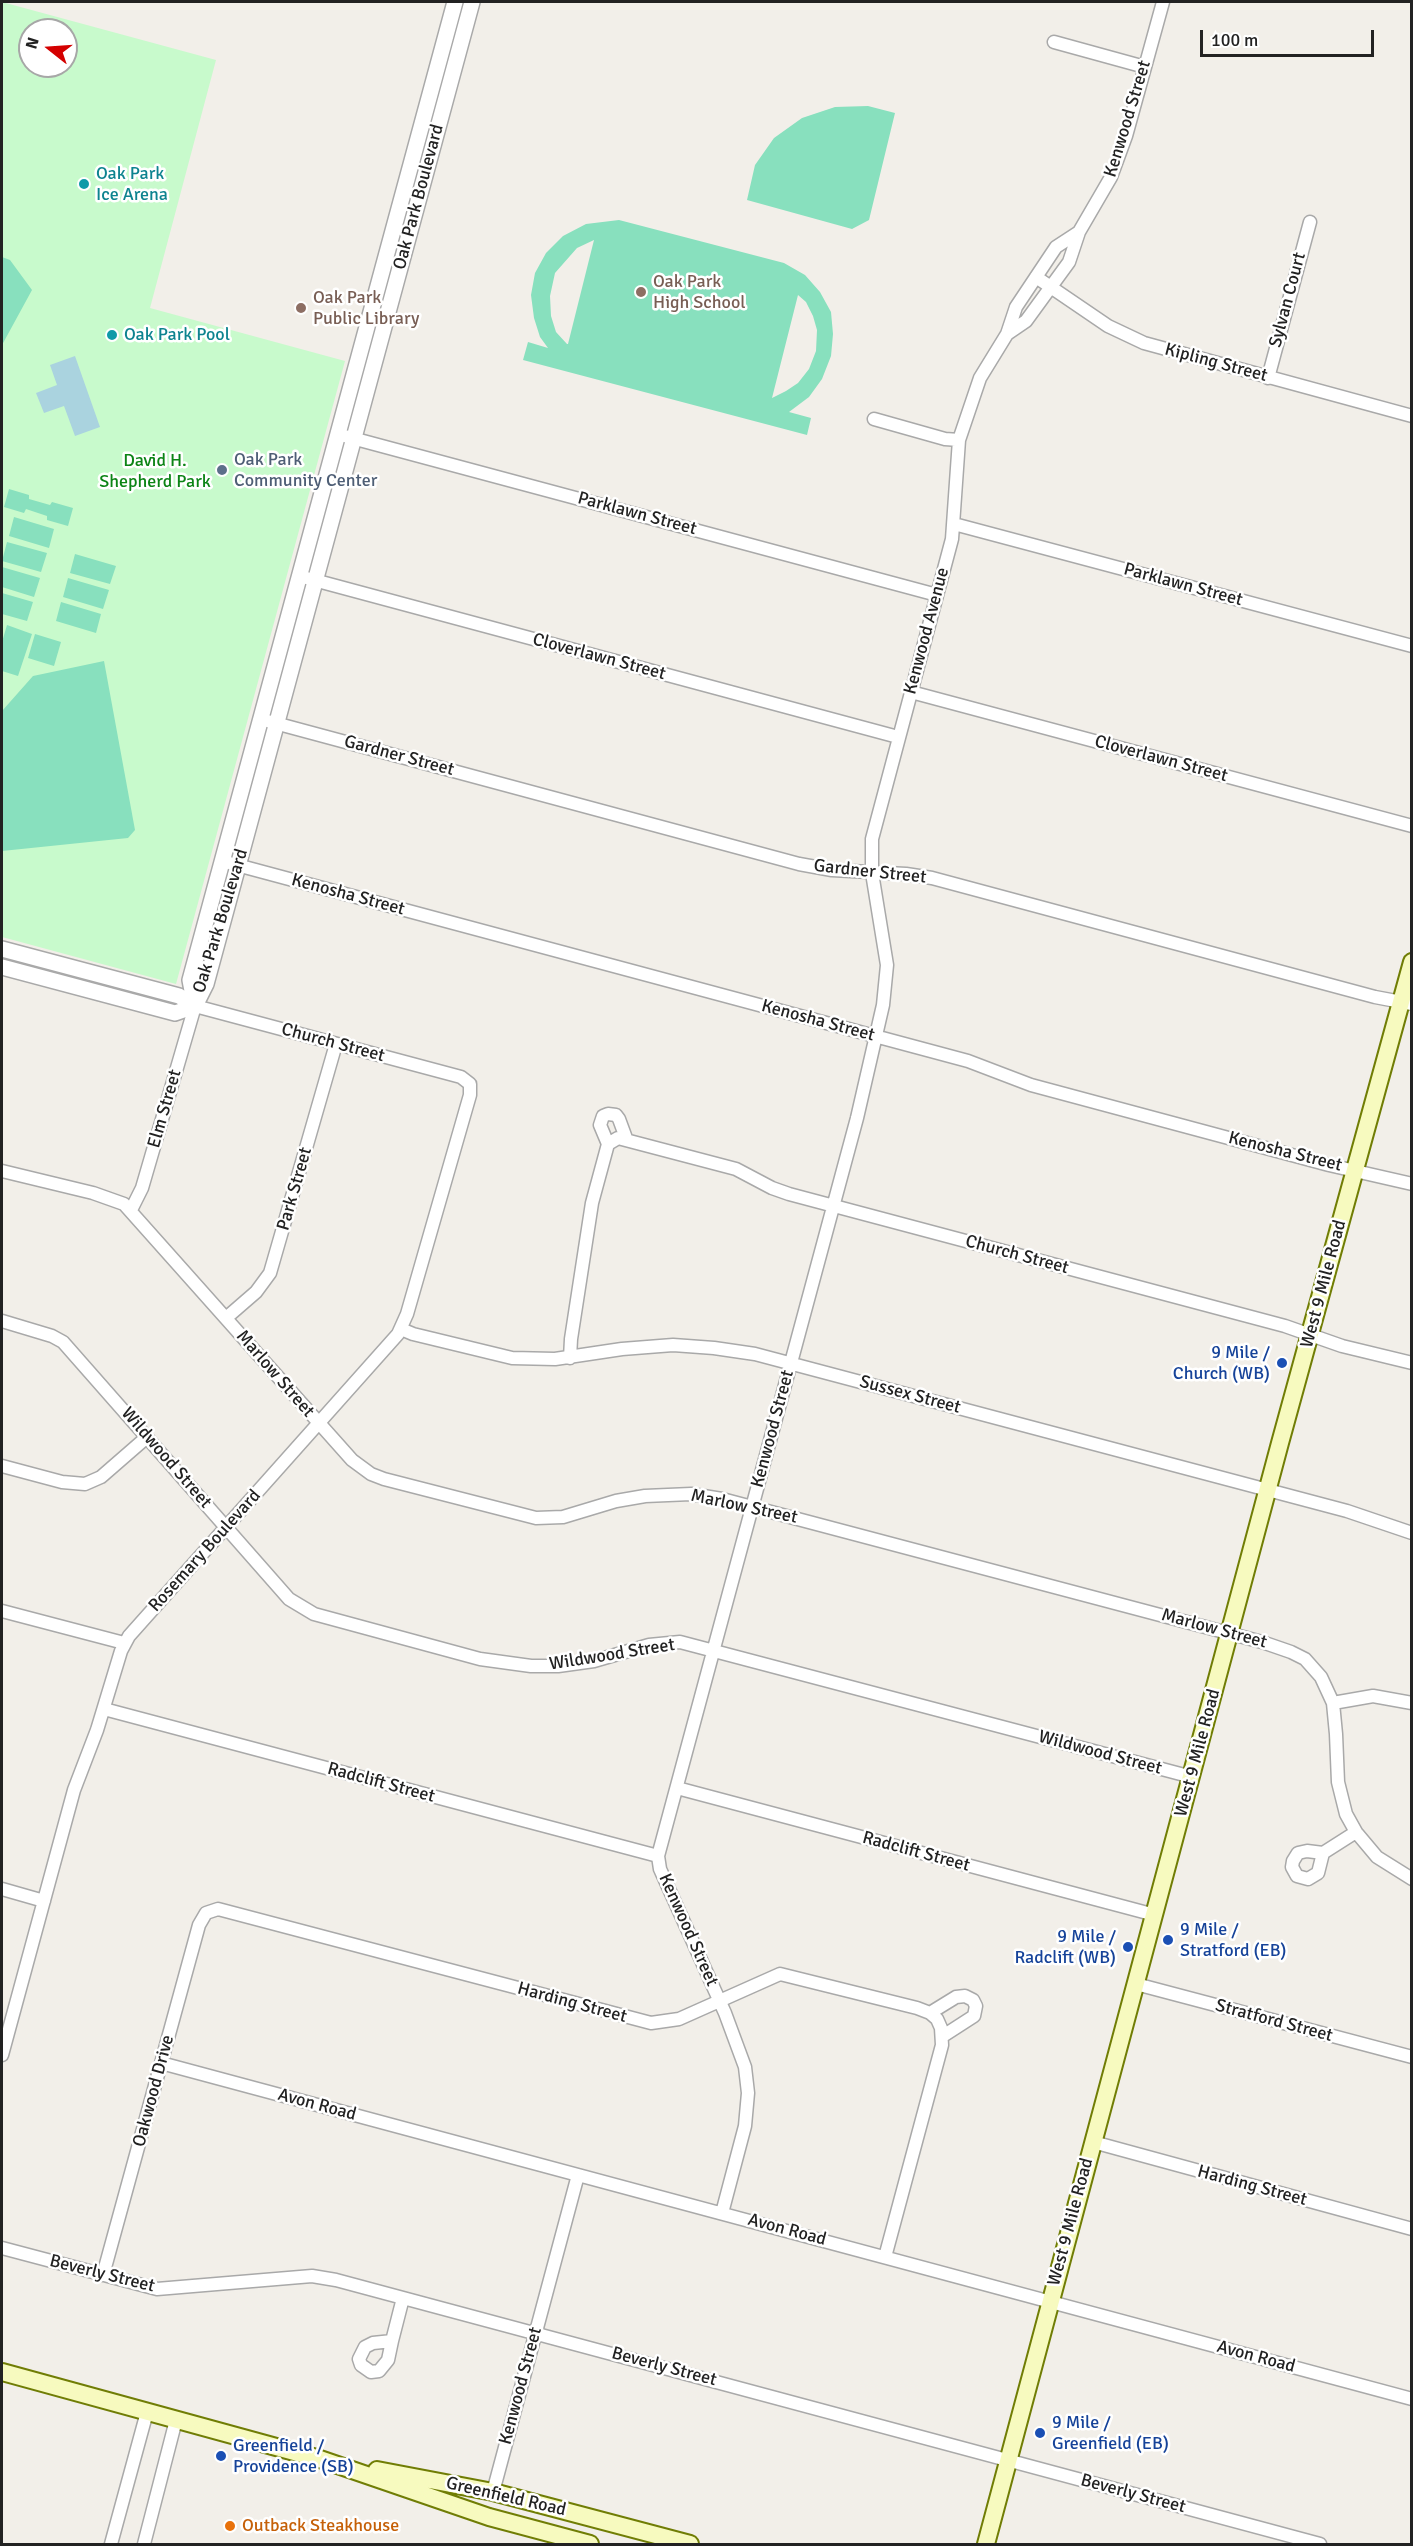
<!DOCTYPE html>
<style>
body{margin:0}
#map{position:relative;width:1413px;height:2546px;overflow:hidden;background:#f2efe9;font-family:Signika,sans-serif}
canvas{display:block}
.frame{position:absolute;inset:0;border:3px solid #222;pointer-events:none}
.north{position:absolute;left:18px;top:18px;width:60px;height:60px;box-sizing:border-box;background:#fff;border:2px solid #a7a7a7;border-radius:50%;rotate:287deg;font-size:16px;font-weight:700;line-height:24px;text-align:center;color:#222}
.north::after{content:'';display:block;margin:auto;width:21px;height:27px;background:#d40000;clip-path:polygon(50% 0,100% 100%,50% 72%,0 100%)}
.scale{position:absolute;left:1200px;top:30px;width:174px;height:27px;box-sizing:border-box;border:3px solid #222;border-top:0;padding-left:8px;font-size:18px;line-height:21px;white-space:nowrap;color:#222;-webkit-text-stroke:4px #fff;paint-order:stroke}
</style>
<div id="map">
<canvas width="1413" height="2546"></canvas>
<div class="frame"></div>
<div class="north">N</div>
<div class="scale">100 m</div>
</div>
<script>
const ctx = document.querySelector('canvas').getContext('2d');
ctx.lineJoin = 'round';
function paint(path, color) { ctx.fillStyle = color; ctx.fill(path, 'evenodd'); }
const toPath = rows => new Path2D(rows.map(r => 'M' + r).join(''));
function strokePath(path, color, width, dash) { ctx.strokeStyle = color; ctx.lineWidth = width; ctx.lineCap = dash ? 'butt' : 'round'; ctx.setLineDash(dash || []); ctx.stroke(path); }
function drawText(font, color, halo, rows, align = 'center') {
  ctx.font = font + ' Signika,sans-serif'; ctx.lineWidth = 5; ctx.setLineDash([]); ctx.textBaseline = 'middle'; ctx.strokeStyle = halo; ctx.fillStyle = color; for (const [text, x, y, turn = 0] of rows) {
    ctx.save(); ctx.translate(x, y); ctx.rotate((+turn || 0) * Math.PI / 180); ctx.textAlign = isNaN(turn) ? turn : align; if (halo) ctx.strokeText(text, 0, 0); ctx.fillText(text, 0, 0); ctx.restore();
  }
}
const park = toPath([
 [2,2,216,60,150,308,345,361,176,984,2,937],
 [30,30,66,30,66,66,30,66]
]);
const pitch = toPath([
 [868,106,895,113,869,220,852,229,747,200,755,165,774,138,802,118,835,107],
 [619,220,784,263,805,275,820,292,831,312,833,334,831,356,822,379,809,397,789,412,811,418,807,435,523,360,528,342,548,348,540,337,534,318,531,295,535,273,546,253,563,236,586,224],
 [594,240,568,344,567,344,556,332,551,316,550,296,555,273,577,248],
 [798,295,806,302,813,316,817,330,816,351,809,369,798,383,786,391,772,398],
 [2,257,10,260,32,290,2,345],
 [9,489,29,495,29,499,50,505,52,502,73,508,68,526,47,520,47,516,26,509,24,513,4,507],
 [14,517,54,529,49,548,9,536],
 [7,542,47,553,41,572,2,561],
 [75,554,116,566,110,584,70,573],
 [2,567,40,578,34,597,2,587],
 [68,578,109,590,103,609,63,597],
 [2,593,33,602,27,621,2,614],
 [61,602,101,614,96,633,56,621],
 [7,625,32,634,18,676,2,671,2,642],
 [35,634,61,642,54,666,28,658],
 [104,661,135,830,128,838,2,851,2,711,33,676]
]);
const water = toPath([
 [75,356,100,427,75,436,64,406,44,413,36,393,57,385,50,365]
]);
const minor = toPath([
 [1054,42,1145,67],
 [1036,277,1108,326,1144,343,1412,416],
 [1007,334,1026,321,1069,262,1079,232,1111,177,1126,136,1163,2],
 [1268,378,1310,222],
 [874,419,945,439,959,440],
 [337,434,937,595],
 [954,524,1412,646],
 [299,576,898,737],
 [911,692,1412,826],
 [260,719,799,864,832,870,906,874,932,878,1375,997,1412,1004],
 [222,861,968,1061,1031,1085,1329,1165,1412,1184],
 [608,1144,600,1125,603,1116,608,1114,616,1115,619,1119,626,1138],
 [2,1171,93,1193,124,1204,352,1460,371,1474,384,1479,536,1518,563,1517,616,1501,645,1496,691,1494,722,1499,1262,1642,1291,1652,1305,1659,1321,1677,1333,1703,1336,1734,1338,1782,1346,1814,1356,1832,1377,1857,1412,1879],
 [226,1318,256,1292,270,1273,336,1044],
 [2,1321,52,1336,63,1342,289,1599,314,1614,480,1659,531,1666,558,1666,594,1661,649,1645,680,1642,1192,1777],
 [401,1329,413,1334,512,1358,555,1359,622,1349,673,1345,714,1348,755,1354,1347,1511,1412,1533],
 [570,1358,571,1339,592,1203,608,1144,618,1138,736,1169,772,1188,789,1194,1285,1326,1342,1346,1412,1363],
 [2,1466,62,1482,85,1484,101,1477,147,1437],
 [2,1611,124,1643],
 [1333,1703,1373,1696,1412,1703],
 [104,1709,658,1856],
 [677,1788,1155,1915],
 [1323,1853,1318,1873,1308,1879,1297,1876,1292,1867,1293,1861,1298,1853,1307,1851,1323,1853,1356,1832],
 [2,1889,44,1901],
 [1136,1984,1412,2057],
 [930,2013,956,1997,965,1996,973,2000,976,2006,974,2016,943,2036],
 [2,2055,74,1790,97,1730,121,1651,129,1636,398,1334,407,1314,470,1095,470,1084,461,1077,195,1006,142,1188,131,1210],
 [161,2063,1412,2399],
 [1093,2142,1412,2229],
 [722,2213,745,2126,748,2093,745,2067,725,2013,660,1869,658,1856,857,1118,883,1005,887,965,872,873,872,839,952,539,959,440,980,378,1007,334,1016,307,1056,247,1079,232],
 [2,2248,157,2289,312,2276,336,2280,1320,2544],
 [103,2275,199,1925,206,1913,218,1909,651,2023,679,2019,780,1974,917,2008,930,2013,937,2019,941,2028,942,2045,885,2257],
 [392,2341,388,2360,379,2371,371,2372,361,2365,359,2359,365,2347,373,2343,392,2341,403,2298],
 [493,2492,578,2175],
 [111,2544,147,2412],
 [144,2544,176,2420]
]);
const tertiary = toPath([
 [2,949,179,996,195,1006],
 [2,967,175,1013,195,1006],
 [195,1006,206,984,472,2],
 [195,1006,190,980,455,2]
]);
const secondary = toPath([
 [2,2372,320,2459,489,2517,590,2544],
 [377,2470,493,2492,690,2544],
 [986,2544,1280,1443,1412,962]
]);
const markers = [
 [84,184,6,"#0f9aa8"],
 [641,292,6,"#8d6e63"],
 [301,308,6,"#8d6e63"],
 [112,335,6,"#0f9aa8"],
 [222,470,6,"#5c6f8a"],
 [1282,1363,6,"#1a4fb4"],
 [1168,1940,6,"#1a4fb4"],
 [1128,1947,6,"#1a4fb4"],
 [1040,2433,6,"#1a4fb4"],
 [221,2456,6,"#1a4fb4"],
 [230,2526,6,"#e8710a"]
];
const streetNames = [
 ["Kenwood Street",1128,119,-73],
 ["Oak Park Boulevard",419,197,-75],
 ["Sylvan Court",1288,300,-75],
 ["Kipling Street",1216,363,15],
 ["Parklawn Street",637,514,15],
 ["Parklawn Street",1183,585,15],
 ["Kenwood Avenue",927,631,-75],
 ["Cloverlawn Street",599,657,15],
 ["Gardner Street",399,756,15],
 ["Cloverlawn Street",1161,759,15],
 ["Gardner Street",870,872,6],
 ["Kenosha Street",348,895,15],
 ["Oak Park Boulevard",221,921,-73],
 ["Kenosha Street",818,1021,15],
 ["Church Street",333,1043,15],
 ["Elm Street",165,1109,-74],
 ["Kenosha Street",1285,1152,14],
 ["Park Street",295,1189,-74],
 ["Church Street",1017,1255,15],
 ["West 9 Mile Road",1324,1284,-75],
 ["Marlow Street",275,1374,49],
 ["Sussex Street",910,1395,15],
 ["Kenwood Street",773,1429,-75],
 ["Wildwood Street",166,1458,49],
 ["Marlow Street",744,1507,12],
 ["Rosemary Boulevard",205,1551,-48],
 ["Marlow Street",1214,1629,15],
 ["Wildwood Street",612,1655,-9],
 ["Wildwood Street",1100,1753,15],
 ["West 9 Mile Road",1198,1753,-75],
 ["Radclift Street",381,1783,15],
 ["Radclift Street",916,1852,15],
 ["Kenwood Street",688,1930,66],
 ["Harding Street",572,2003,15],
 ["Stratford Street",1274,2021,15],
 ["Oakwood Drive",154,2091,-75],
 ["Avon Road",317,2105,15],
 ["Harding Street",1252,2186,15],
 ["West 9 Mile Road",1071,2222,-75],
 ["Avon Road",787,2230,15],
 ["Beverly Street",102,2274,14],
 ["Avon Road",1256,2357,15],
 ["Beverly Street",664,2367,15],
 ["Kenwood Street",521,2386,-75],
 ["Beverly Street",1133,2494,15],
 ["Greenfield Road",506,2497,13]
];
const cultureNames = [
 ["Oak Park",96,174],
 ["Ice Arena",96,195],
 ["Oak Park Pool",124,335]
];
const educationNames = [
 ["Oak Park",653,282],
 ["High School",653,303],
 ["Oak Park",313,298],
 ["Public Library",313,319]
];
const serviceNames = [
 ["Oak Park",234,460],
 ["Community Center",234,481]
];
const parkNames = [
 ["David H.",155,461],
 ["Shepherd Park",155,482]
];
const transitNames = [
 ["9 Mile /",1270,1353,"right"],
 ["Church (WB)",1270,1374,"right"],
 ["9 Mile /",1180,1930],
 ["Stratford (EB)",1180,1951],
 ["9 Mile /",1116,1937,"right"],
 ["Radclift (WB)",1116,1958,"right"],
 ["9 Mile /",1052,2423],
 ["Greenfield (EB)",1052,2444],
 ["Greenfield /",233,2446],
 ["Providence (SB)",233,2467]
];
const foodNames = [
 ["Outback Steakhouse",242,2526]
];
paint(park, '#c8facc');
paint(pitch, '#88e0be');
paint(water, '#aad3df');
strokePath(minor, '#a9a9a9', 15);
strokePath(tertiary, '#a9a9a9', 18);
strokePath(secondary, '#707d05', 20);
strokePath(minor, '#fff', 12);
strokePath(tertiary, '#fff', 15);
strokePath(secondary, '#f7fabf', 16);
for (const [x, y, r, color] of markers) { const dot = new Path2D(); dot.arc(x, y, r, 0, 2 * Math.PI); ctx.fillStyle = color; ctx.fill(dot); strokePath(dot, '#fff', 2); }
drawText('18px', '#222', '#fff', streetNames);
drawText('18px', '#0d838f', '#fff', cultureNames, 'left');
drawText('18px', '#785e54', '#fff', educationNames, 'left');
drawText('18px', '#4e5e75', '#fff', serviceNames, 'left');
drawText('18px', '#0c8416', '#fff', parkNames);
drawText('18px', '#164399', '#fff', transitNames, 'left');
drawText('18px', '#c56008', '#fff', foodNames, 'left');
</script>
